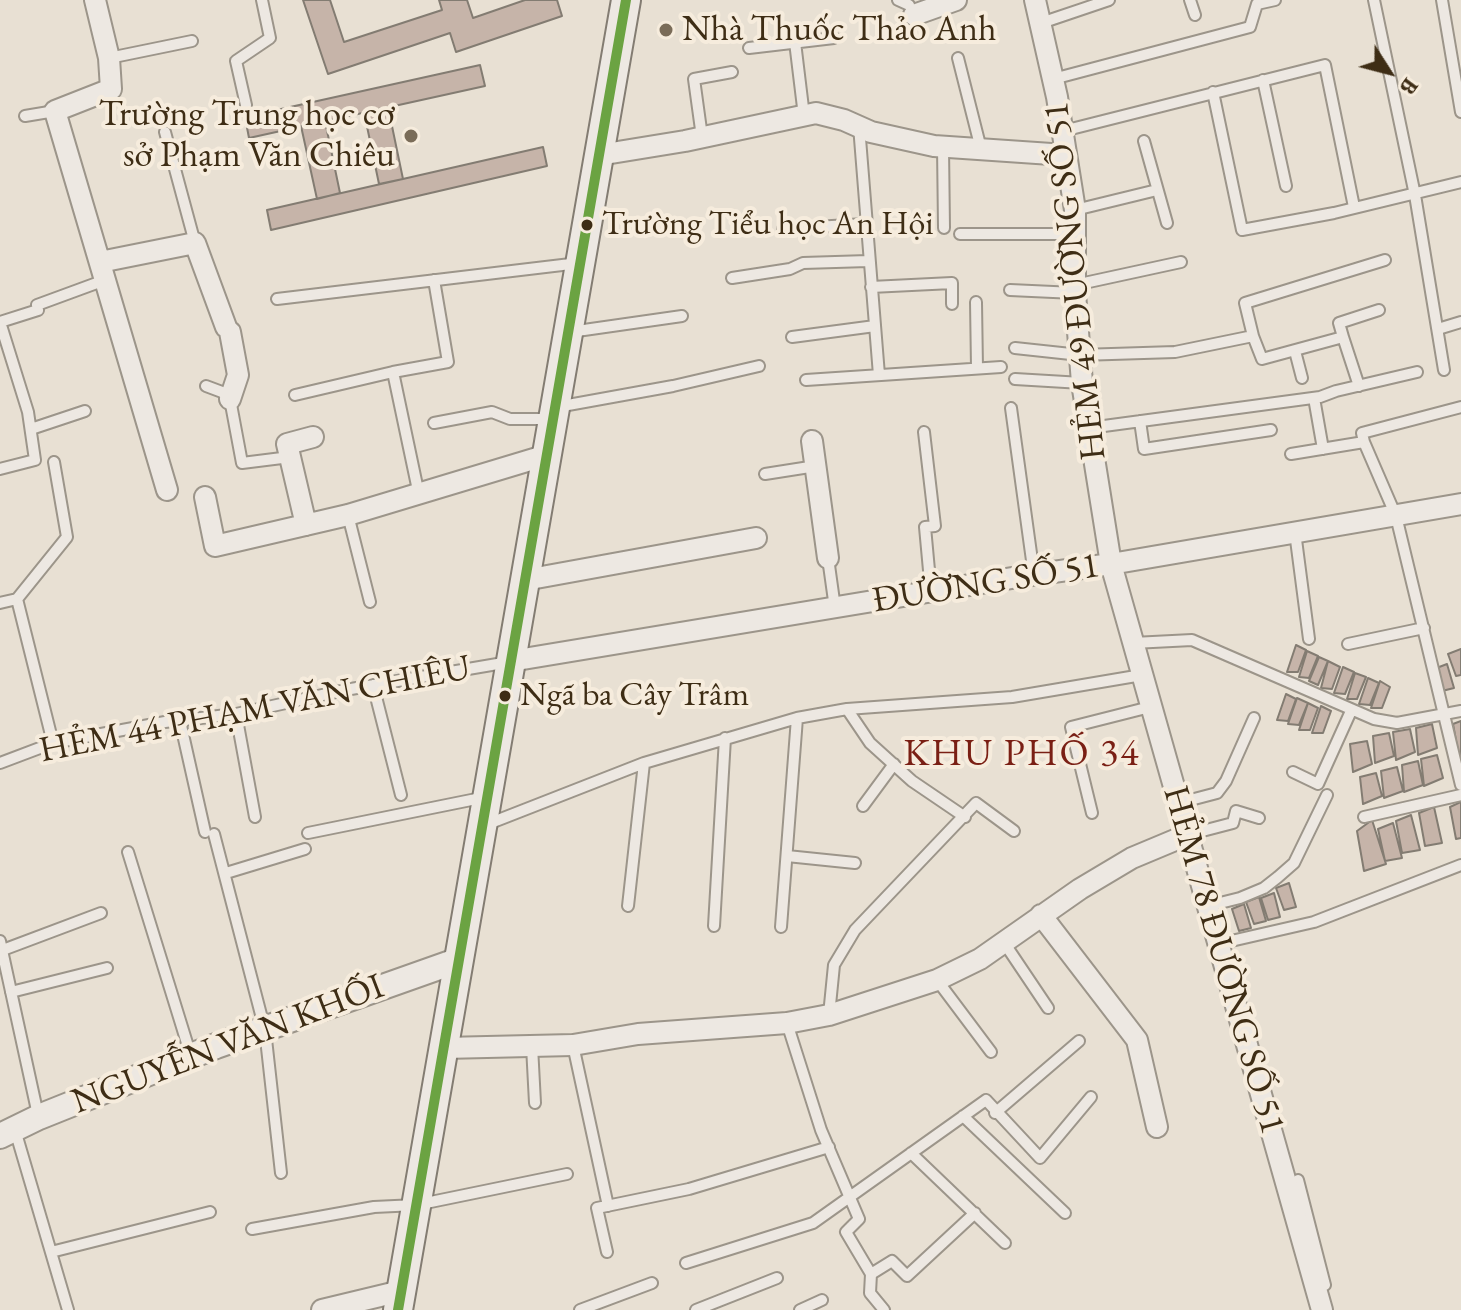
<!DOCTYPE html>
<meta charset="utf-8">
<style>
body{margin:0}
#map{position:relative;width:1461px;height:1310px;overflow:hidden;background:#e8e0d3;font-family:"EB Garamond",serif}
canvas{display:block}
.north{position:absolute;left:1349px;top:32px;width:80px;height:80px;-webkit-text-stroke:6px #f6ecdd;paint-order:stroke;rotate:126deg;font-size:22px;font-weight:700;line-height:32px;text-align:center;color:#3e2d15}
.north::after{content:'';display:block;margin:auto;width:28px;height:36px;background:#3e2d15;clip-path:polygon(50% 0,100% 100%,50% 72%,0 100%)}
</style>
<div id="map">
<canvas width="1461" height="1310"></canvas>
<div class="north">B</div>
</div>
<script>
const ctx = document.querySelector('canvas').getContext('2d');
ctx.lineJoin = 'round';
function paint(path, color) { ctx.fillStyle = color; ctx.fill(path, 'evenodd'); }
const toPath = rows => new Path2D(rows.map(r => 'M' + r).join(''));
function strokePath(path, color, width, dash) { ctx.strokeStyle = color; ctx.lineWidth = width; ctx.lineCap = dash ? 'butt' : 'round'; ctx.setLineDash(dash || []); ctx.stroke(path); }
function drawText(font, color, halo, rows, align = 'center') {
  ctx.font = font + ' "EB Garamond",serif'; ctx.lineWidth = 8; ctx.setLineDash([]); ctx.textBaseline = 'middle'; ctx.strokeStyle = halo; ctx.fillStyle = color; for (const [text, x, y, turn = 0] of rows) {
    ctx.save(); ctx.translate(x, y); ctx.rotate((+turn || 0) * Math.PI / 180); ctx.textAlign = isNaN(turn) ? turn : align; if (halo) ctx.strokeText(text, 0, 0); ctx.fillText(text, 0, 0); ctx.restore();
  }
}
const building = toPath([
 [303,0,330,0,344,42,442,10,439,0,467,0,473,18,525,0,557,0,562,16,456,52,450,33,328,74,303,0],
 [480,65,485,86,249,138,245,117,480,65],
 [388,107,403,179,379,184,364,112,388,107],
 [325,121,340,193,317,199,301,126,325,121],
 [543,147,547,166,271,230,267,210,543,147],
 [1296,645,1306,650,1298,672,1287,672,1296,645],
 [1461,649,1461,675,1456,676,1448,654,1461,649],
 [1307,651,1318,656,1309,678,1299,677,1307,651],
 [1319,657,1328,661,1318,685,1309,681,1319,657],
 [1328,661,1340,667,1332,689,1321,688,1328,661],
 [1447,664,1454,688,1442,691,1434,669,1447,664],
 [1343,667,1354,672,1345,694,1334,693,1343,667],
 [1355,673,1366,677,1357,699,1347,699,1355,673],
 [1368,678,1379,683,1370,705,1359,704,1368,678],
 [1380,681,1390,687,1382,708,1371,708,1380,681],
 [1286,694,1296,699,1288,721,1277,720,1286,694],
 [1297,698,1308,703,1299,725,1288,724,1297,698],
 [1308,703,1318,708,1310,730,1299,730,1308,703],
 [1321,706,1331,711,1323,733,1312,733,1321,706],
 [1461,721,1461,756,1459,757,1453,724,1461,721],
 [1432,724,1437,748,1418,755,1416,728,1432,724],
 [1410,729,1415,752,1396,760,1393,732,1410,729],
 [1389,733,1394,756,1375,763,1373,736,1389,733],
 [1367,741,1372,764,1353,772,1350,744,1367,741],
 [1437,755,1443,778,1424,786,1421,759,1437,755],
 [1418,761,1423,785,1404,792,1402,765,1418,761],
 [1397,767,1403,791,1384,798,1381,771,1397,767],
 [1376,773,1382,796,1363,804,1360,777,1376,773],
 [1461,802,1461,838,1456,839,1450,807,1461,802],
 [1434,807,1442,843,1425,846,1419,813,1434,807],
 [1411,815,1420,850,1402,853,1396,821,1411,815],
 [1372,820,1386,864,1364,871,1357,831,1372,820],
 [1393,823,1402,858,1385,861,1378,829,1393,823],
 [1289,883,1296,907,1284,910,1276,888,1289,883],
 [1274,893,1280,917,1268,920,1261,898,1274,893],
 [1259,897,1266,921,1254,924,1246,902,1259,897],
 [1244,904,1251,928,1239,931,1232,909,1244,904]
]);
const service = toPath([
 [898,0,909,5],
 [1190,0,1195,15],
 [1374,0,1415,195,1444,370],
 [1442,0,1461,112],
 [1041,23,1109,0],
 [795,42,804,116],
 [749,48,834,38],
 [109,58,192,41],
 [958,58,981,149],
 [1053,79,1250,27,1257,4,1275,0],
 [1263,80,1286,186],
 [1213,92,1242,230,1334,213,1461,182],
 [246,105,236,61,270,38,262,0],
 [25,116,55,111],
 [859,126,879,375],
 [1063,131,1325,65,1354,207],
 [165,132,195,243],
 [702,137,694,79,732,72],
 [1144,141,1167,223],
 [943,147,944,228],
 [1075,210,1157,190],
 [783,229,865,224],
 [960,234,1076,234],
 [732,278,790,269,803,263,868,261],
 [1075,285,1181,262],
 [871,287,952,283,952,304],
 [1010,290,1075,293],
 [277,299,579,263],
 [976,302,977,368],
 [0,322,38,310,37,305,105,280],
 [1438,329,1461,322],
 [570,332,682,316],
 [1253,336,1245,303,1385,260],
 [792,337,875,326],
 [1343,337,1359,386],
 [1015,348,1080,355,1175,352,1253,336,1262,359,1343,337,1339,323,1379,310],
 [1295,351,1302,378],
 [393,372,448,362,434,280],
 [1015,379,1082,383],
 [806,380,1001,367],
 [206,386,222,392,230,399,242,463,290,457],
 [295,395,393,372,419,495],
 [1314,398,1323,449],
 [557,407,673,386,759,366],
 [1461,407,1362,433,1364,442,1396,516,1461,785],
 [1011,408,1034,575],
 [1140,421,1144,449,1271,430],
 [434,423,492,412,510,419,551,419],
 [1089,428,1320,397,1336,391,1417,372],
 [31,429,85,411],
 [924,432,935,526,925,527,931,592],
 [1291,454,1364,442],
 [0,469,35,460,28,412,0,322],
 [765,474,816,466],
 [348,515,370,602],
 [1295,532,1309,639],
 [828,558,835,608],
 [17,599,67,537,54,462],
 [0,603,17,599,53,743],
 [1133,643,1192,640,1374,719,1397,723,1461,711],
 [1348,644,1424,628],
 [373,685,401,795],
 [847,709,1012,697,1142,675],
 [236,714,255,817],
 [180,721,205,832],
 [0,763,53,743,165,722,236,714,345,690,509,662],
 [1293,772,1318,784,1351,711],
 [1179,803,1217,793,1226,781,1254,718],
 [863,806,894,764],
 [1092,813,1071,727,1150,707],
 [1364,817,1461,795],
 [488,824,644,763,797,718,847,709,870,743,912,781,965,817],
 [308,833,486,797],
 [214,834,265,1030,281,1173],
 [1187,835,1233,823,1236,811,1259,818],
 [128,852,191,1056],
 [787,856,855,863],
 [226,873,305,849],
 [628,906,644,763],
 [1208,906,1240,898,1264,888,1278,877,1294,863,1327,795],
 [714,926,725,738],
 [781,927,797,718],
 [0,941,38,1115],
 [1003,941,1048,1008],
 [1218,944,1314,922,1461,865],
 [0,951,101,913],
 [937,980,991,1052],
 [11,992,107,968],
 [829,1015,834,965,855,930,976,803,1014,831],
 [787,1023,821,1130,859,1219,846,1232,871,1274,870,1293,884,1310],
 [573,1045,608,1206],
 [532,1046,535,1103],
 [995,1113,1079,1041],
 [963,1116,1065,1213],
 [15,1130,68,1310],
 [911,1153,1005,1243],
 [1298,1180,1325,1285],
 [252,1229,374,1207,416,1205,567,1174],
 [51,1252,210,1212],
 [607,1252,597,1208,689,1189,829,1147],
 [686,1263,813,1223,986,1100,1040,1158,1091,1097],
 [871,1274,892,1261,907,1276,975,1213],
 [580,1310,652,1283],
 [696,1310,777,1278],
 [800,1310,822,1300]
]);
const minor = toPath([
 [95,0,109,58,111,89,55,111,167,490],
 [1035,0,1057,97,1075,210,1075,293,1082,383,1111,564,1322,1310],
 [914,15,956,0],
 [599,155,685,141,816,113,844,120,871,132,934,146,1066,155],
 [100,262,195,243,226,327],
 [230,399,238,375,230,332],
 [812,441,828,558],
 [205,497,215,546,348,515,547,455],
 [306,525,287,444,313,437],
 [525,580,756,538],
 [511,661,1024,576,1111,564,1461,504],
 [1041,915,1137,1040,1157,1127],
 [444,1048,573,1045,638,1034,787,1023,829,1015,937,980,980,959,1080,889,1132,858,1187,835],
 [322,1310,401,1291]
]);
const tertiary = toPath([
 [0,1136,39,1117,216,1046,459,960]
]);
const secondary = toPath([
 [398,1310,626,0]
]);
const bus1 = toPath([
 [398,1310,626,0]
]);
const markers = [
 [666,30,8,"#7a6c58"],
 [411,136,8,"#7a6c58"],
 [587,225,7,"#3e2d15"],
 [505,696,7,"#3e2d15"]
];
const busNames = [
 ["Trường Tiểu học An Hội",602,225],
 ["Ngã ba Cây Trâm",520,696]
];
const poiNames = [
 ["Nhà Thuốc Thảo Anh",682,30],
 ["Trường Trung học cơ",395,115,"right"],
 ["sở Phạm Văn Chiêu",395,156,"right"]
];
const streetNames = [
 ["HẺM 49 ĐƯỜNG SỐ 51",1076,281,-96],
 ["ĐƯỜNG SỐ 51",986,584,-9],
 ["HẺM 44 PHẠM VĂN CHIÊU",255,710,-11],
 ["HẺM 78 ĐƯỜNG SỐ 51",1223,960,74],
 ["NGUYỄN VĂN KHỐI",228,1045,-21]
];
const neighbourhoodNames = [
 ["KHU PHỐ 34",1022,755]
];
paint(building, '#c6b4a9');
strokePath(building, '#837c72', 2);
strokePath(service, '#9c958a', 14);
strokePath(minor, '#9c958a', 24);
strokePath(tertiary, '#9c958a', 28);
strokePath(secondary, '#837c72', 32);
strokePath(service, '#ede8e2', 10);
strokePath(minor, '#ede8e2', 20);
strokePath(tertiary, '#ede8e2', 24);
strokePath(secondary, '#ede8e2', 28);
strokePath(bus1, '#6ba342', 10);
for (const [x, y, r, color] of markers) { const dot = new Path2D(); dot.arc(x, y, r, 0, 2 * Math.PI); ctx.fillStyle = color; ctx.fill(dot); strokePath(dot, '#f6ecdd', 3); }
drawText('34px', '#3e2d15', '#f6ecdd', busNames, 'left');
drawText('36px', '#3e2d15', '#f6ecdd', poiNames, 'left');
drawText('36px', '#3e2d15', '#f6ecdd', streetNames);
ctx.letterSpacing = '2px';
drawText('38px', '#7a1f14', '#f6ecdd', neighbourhoodNames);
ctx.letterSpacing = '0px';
</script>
